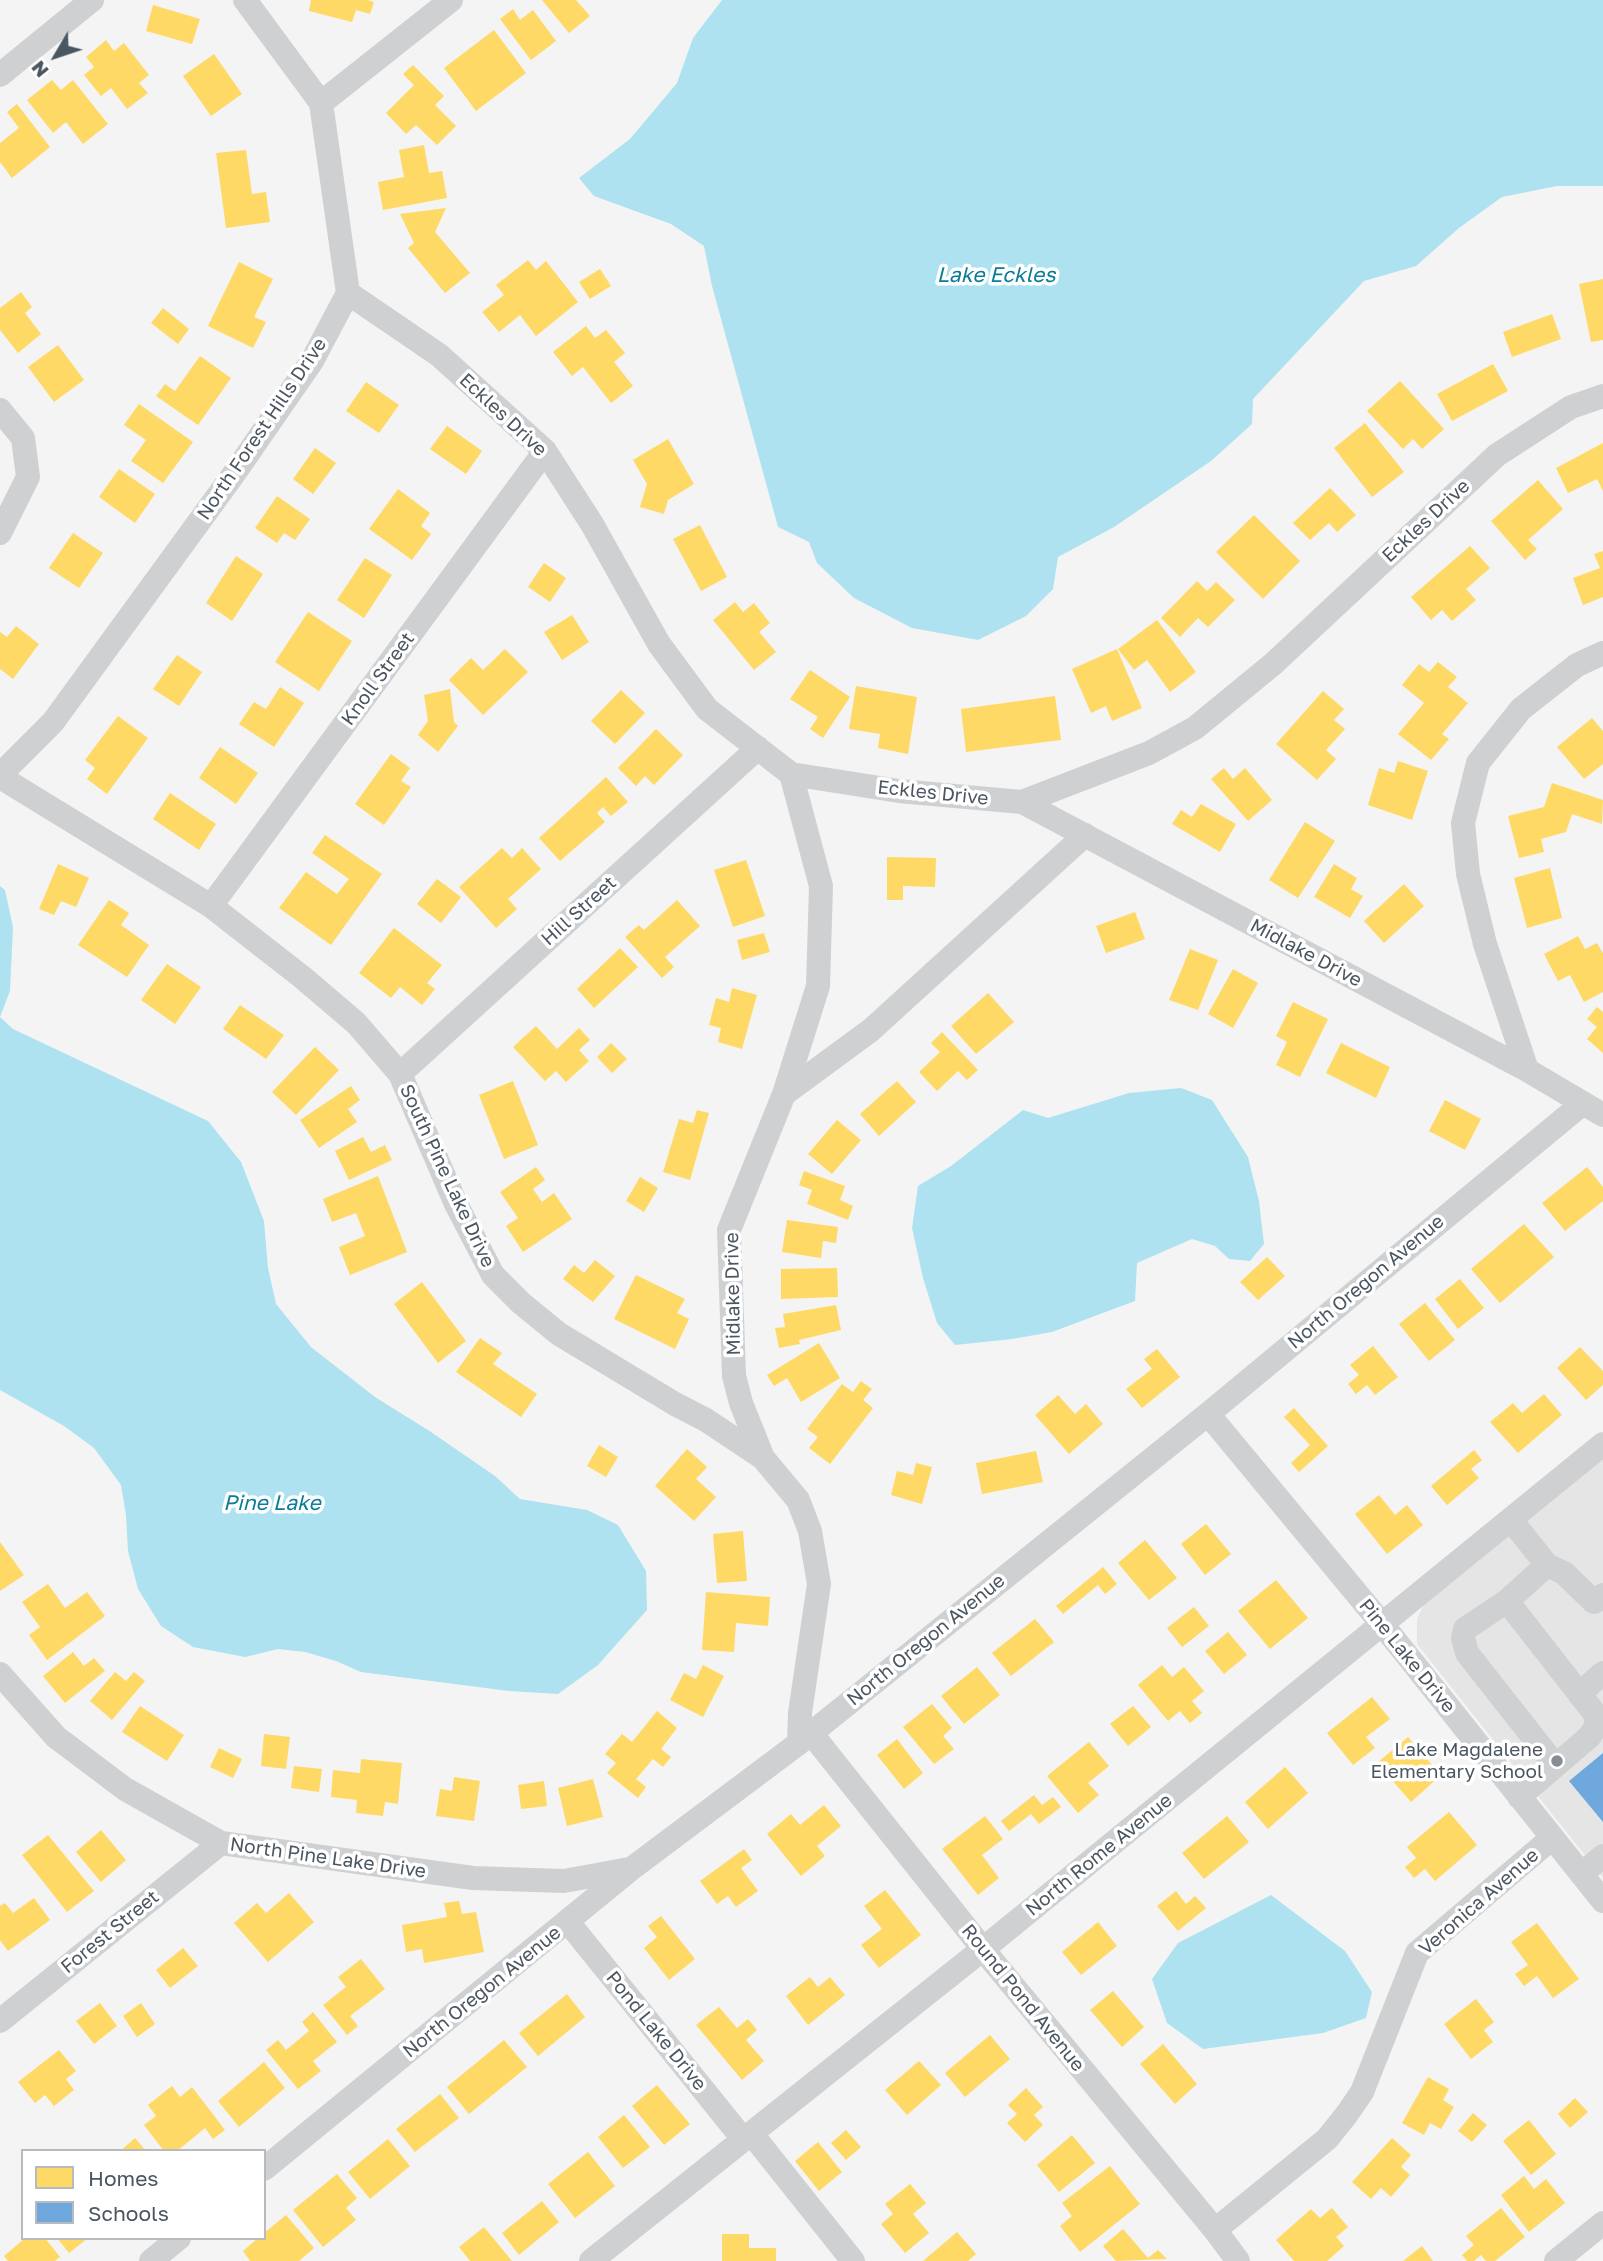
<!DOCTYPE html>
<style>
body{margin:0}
#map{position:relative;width:1603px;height:2261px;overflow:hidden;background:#f4f4f4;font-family:"Golos Text",sans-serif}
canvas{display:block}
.legend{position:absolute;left:21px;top:2149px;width:245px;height:91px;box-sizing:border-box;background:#fff;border:2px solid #b7bbc0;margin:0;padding:9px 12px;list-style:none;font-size:21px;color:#4a5661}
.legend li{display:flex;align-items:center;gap:14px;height:35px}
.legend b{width:35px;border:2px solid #b7bbc0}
.north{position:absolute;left:21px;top:21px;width:70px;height:70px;-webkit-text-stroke:5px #fff;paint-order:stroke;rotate:231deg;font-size:19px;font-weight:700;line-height:28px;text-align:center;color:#4a5661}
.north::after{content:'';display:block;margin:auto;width:24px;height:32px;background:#4a5661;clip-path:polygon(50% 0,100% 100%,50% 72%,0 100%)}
</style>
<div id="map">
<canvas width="1603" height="2261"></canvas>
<ul class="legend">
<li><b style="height:19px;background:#ffd966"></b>Homes</li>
<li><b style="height:19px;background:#6fa8dc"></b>Schools</li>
</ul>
<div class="north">N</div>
</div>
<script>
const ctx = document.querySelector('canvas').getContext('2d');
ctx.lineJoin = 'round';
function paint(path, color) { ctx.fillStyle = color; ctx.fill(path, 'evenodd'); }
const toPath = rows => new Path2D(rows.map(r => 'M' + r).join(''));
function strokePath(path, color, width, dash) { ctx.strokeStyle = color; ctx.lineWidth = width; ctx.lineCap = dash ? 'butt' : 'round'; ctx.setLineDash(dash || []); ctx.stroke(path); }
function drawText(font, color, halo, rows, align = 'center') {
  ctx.font = font + ' "Golos Text",sans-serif'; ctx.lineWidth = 7; ctx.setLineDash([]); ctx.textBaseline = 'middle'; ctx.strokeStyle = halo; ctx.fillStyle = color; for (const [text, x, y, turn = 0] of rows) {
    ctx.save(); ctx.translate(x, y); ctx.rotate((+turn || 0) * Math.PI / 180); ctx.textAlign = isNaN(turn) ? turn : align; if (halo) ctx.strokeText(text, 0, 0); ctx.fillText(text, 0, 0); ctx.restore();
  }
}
const education = toPath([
 [1603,1457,1603,1878,1417,1644,1417,1619,1423,1606]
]);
const water = toPath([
 [722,0,1603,0,1603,186,1557,186,1502,197,1459,228,1416,266,1364,281,1253,399,1252,424,1211,461,1114,527,1058,557,1053,589,1026,616,978,640,912,628,854,598,817,563,809,542,778,527,712,286,704,246,671,224,594,196,579,178,630,139,677,83,693,38],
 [0,886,5,890,13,927,10,991,0,1017,13,1029,208,1121,241,1162,264,1221,268,1268,276,1304,311,1347,375,1397,431,1432,495,1476,520,1499,587,1510,618,1525,646,1571,647,1610,598,1665,558,1694,509,1691,361,1672,336,1661,305,1652,278,1649,245,1657,193,1647,161,1626,138,1589,128,1551,126,1515,121,1485,94,1448,64,1426,0,1390],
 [1181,1088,1212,1100,1248,1157,1259,1201,1264,1244,1250,1261,1229,1259,1215,1246,1192,1239,1137,1263,1135,1301,1052,1332,1012,1339,955,1345,937,1323,923,1278,912,1228,918,1186,951,1166,1023,1110,1048,1118,1129,1093],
 [1271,1895,1345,1951,1372,1992,1366,2018,1323,2033,1203,2049,1167,2023,1152,1979,1178,1943]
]);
const homes = toPath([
 [311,0,367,0,374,2,370,14,356,10,352,22,309,11],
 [542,0,576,0,590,16,569,33],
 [153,5,200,19,192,44,146,31],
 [513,9,520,20,533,10,556,41,531,60,500,19],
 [494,30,526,73,476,111,444,68],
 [106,40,114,51,124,43,149,75,139,83,148,93,127,109,111,88,101,96,84,75,94,67,86,57],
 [214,54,242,94,211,116,183,76],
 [413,65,444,96,435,105,456,126,437,145,416,125,406,134,386,113,414,85,403,74],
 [52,80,61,90,73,80,108,124,83,144,66,122,53,133,27,100],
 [17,104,50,147,12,178,0,162,0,143,19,128,7,112],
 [424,145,429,173,442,171,447,198,383,210,378,182,404,177,399,150],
 [246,150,252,194,266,192,270,222,226,228,216,153],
 [446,208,435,232,470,273,445,293,408,248,414,243,400,214],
 [528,260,536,270,546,261,578,302,536,336,520,315,499,332,482,312,504,295,496,285],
 [239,262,273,279,254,317,266,322,253,348,208,326],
 [600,269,611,286,590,299,579,282],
 [1603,279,1603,340,1591,342,1579,284],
 [21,292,32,307,25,313,41,334,18,353,0,330,0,308],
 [163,308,189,329,178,344,151,323],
 [1552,314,1561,339,1512,357,1503,332],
 [586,326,595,338,606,330,625,353,614,362,633,386,611,403,583,367,572,376,553,352],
 [58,345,84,380,54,402,28,367],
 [200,356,231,378,198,425,156,396,165,384,175,391],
 [1493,364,1508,391,1452,421,1437,394],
 [1400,381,1444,429,1422,449,1413,439,1403,449,1367,411],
 [366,382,399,405,379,433,346,411],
 [139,404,193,442,163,483,131,461,146,440,124,425],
 [1365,423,1404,472,1372,497,1334,448],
 [447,426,482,451,466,474,430,449],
 [668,439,694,484,668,500,664,514,640,507,647,484,633,460],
 [1603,443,1603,491,1597,479,1568,493,1556,468],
 [315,448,336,463,313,494,293,479],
 [119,469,155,494,135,523,99,497],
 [1538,480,1563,509,1528,540,1537,549,1525,560,1491,521],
 [1330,488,1356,515,1337,532,1329,523,1310,540,1293,523],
 [398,489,430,513,421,526,431,534,412,560,369,529],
 [277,496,310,519,295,540,284,533,277,543,255,528],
 [1254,515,1300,561,1263,599,1216,552],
 [700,525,727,577,701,591,673,539],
 [73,533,103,553,79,588,49,568],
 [1470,546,1490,568,1466,589,1476,600,1452,621,1442,610,1431,620,1411,597],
 [1603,551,1603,597,1583,605,1573,578,1600,568,1594,554],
 [236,556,263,574,232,621,206,603],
 [365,558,392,575,364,618,337,600],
 [544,563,566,578,550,602,528,587],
 [1197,581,1207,591,1216,582,1235,600,1208,627,1198,618,1180,637,1161,618],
 [735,602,743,612,754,603,770,623,759,632,776,652,754,670,713,620],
 [308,612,352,641,319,691,275,662],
 [572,615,589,642,562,660,544,632],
 [1157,620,1196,672,1170,692,1147,660,1134,670,1118,649],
 [16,626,39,644,13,679,0,669,0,632,7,637],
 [505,649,528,672,483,715,449,680,471,658,483,670],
 [1117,649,1142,708,1112,721,1106,706,1091,713,1072,669],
 [177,655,202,672,179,706,153,689],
 [1438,662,1457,677,1448,687,1468,703,1442,734,1449,739,1431,760,1398,734,1424,703,1402,685,1419,664,1429,672],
 [810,670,850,697,823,738,810,729,818,717,790,699],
 [856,686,917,697,908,754,878,748,880,734,849,729],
 [280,687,304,703,274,747,239,724,254,702,266,709],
 [450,689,454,722,458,726,438,752,418,735,428,721,424,695],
 [621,690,645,713,615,744,591,721],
 [1323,691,1344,709,1334,720,1345,729,1326,750,1336,759,1317,780,1276,744],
 [1055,696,1061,740,966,752,961,709],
 [118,716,148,738,107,794,87,779,95,768,85,760],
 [1592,718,1603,731,1603,764,1584,779,1557,747],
 [656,729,683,755,654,785,645,776,636,786,618,768],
 [220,747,258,773,236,804,199,778],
 [391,754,410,768,401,781,411,787,384,825,355,804],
 [1398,761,1428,771,1412,820,1368,805,1379,768,1394,773],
 [1224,768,1233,779,1245,768,1272,800,1248,821,1211,779],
 [606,777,628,802,611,816,603,807,597,813,605,822,560,861,539,838],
 [1552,783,1603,800,1602,824,1572,814,1566,832,1541,839,1544,852,1519,858,1508,816,1544,807],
 [170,793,216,824,199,850,153,819],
 [1201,804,1236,824,1220,852,1172,824,1181,810,1192,817],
 [1305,822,1335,841,1298,898,1269,880],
 [325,835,382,874,331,945,279,908,306,872,337,894,349,879,312,853],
 [502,848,512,858,522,848,541,869,508,899,517,909,496,928,459,887],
 [887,857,936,858,935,887,903,886,903,900,887,900],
 [746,860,765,916,733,927,714,870],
 [58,864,89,878,76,907,61,901,54,915,39,909],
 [1334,864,1357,878,1351,889,1363,896,1350,918,1314,897],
 [1550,868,1562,918,1527,928,1514,878],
 [437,879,461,897,441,923,417,904],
 [1404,884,1424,906,1384,943,1364,921],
 [109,900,129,913,121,925,149,945,127,977,78,945],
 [677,900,700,926,665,957,674,967,662,978,625,937,639,925,644,930],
 [1135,912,1145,939,1106,953,1096,926],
 [394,928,442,965,427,983,435,989,422,1005,400,987,391,998,359,973],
 [764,933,770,952,742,960,737,940],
 [1578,936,1585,949,1597,943,1603,953,1603,992,1584,1002,1570,975,1558,981,1544,954],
 [620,948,638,967,594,1008,577,989],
 [1190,949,1218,960,1198,1010,1169,1000],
 [167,964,201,987,175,1024,141,1000],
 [1233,969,1258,983,1233,1028,1208,1014],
 [732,988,757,995,742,1049,718,1042,721,1028,709,1025,716,998,729,1002],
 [988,993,1014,1022,976,1054,951,1026],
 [1293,1002,1328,1019,1300,1077,1276,1065,1287,1042,1276,1036],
 [240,1005,284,1035,266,1059,223,1029],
 [1597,1007,1603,1012,1603,1053,1587,1039,1597,1027,1587,1019],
 [536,1026,557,1049,579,1028,590,1040,579,1050,589,1061,566,1082,556,1071,545,1081,513,1047],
 [942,1032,978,1070,967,1080,958,1071,937,1091,919,1072,940,1052,931,1043],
 [611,1043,627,1059,612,1073,597,1057],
 [1341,1043,1390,1067,1376,1098,1326,1073],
 [315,1047,339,1070,296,1115,272,1092],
 [513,1081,538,1145,504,1159,479,1095],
 [897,1081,916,1102,879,1136,860,1114],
 [351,1086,360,1100,348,1109,357,1122,319,1148,300,1120],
 [1445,1100,1481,1119,1465,1150,1429,1131],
 [697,1110,709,1113,690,1180,663,1172,679,1119,693,1123],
 [837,1120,861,1140,832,1174,808,1154],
 [363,1137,371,1152,385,1145,392,1160,349,1180,335,1151],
 [536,1167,545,1180,533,1189,542,1202,554,1193,572,1219,523,1252,506,1226,518,1218,500,1192],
 [1587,1167,1603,1187,1603,1201,1565,1231,1542,1203],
 [804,1171,845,1186,840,1200,853,1206,848,1220,807,1204,812,1190,799,1185],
 [378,1176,407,1252,350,1275,339,1247,365,1236,356,1213,332,1222,323,1199],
 [640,1177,658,1188,644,1212,626,1201],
 [787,1220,838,1227,836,1243,823,1241,821,1258,782,1252],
 [1524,1224,1554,1257,1500,1303,1471,1269],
 [1267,1257,1285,1276,1258,1300,1240,1282],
 [595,1260,615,1276,593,1302,563,1279,574,1265,584,1273],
 [837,1268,838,1297,781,1299,781,1269],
 [636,1275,685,1299,677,1313,689,1319,675,1349,614,1319],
 [1460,1279,1484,1308,1458,1329,1435,1299],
 [422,1282,466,1341,438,1363,394,1304],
 [1425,1303,1455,1340,1429,1361,1399,1324],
 [836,1305,841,1330,799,1340,800,1344,779,1348,775,1328,785,1327,783,1314],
 [480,1338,502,1353,493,1364,537,1394,521,1417,456,1372],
 [819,1343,840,1378,801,1402,787,1378,774,1386,767,1375],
 [1373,1346,1398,1377,1375,1395,1367,1385,1356,1394,1348,1384,1359,1375,1350,1365],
 [1580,1347,1603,1371,1603,1385,1586,1400,1557,1368],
 [1157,1349,1180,1377,1142,1408,1126,1389,1152,1369,1144,1359],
 [861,1381,872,1389,863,1400,873,1408,830,1464,809,1448,818,1437,807,1429,842,1384,853,1392],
 [1544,1394,1562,1415,1518,1453,1490,1422,1513,1403,1522,1413],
 [1058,1395,1075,1414,1086,1404,1103,1424,1069,1454,1035,1415],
 [1294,1408,1328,1446,1299,1472,1291,1463,1310,1445,1284,1417],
 [599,1445,618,1457,606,1477,587,1466],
 [687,1449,707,1467,696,1479,716,1497,694,1521,655,1486],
 [1474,1450,1482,1460,1471,1469,1479,1478,1447,1505,1431,1486],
 [1036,1451,1043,1482,982,1494,976,1463],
 [916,1463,932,1467,922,1504,891,1495,897,1471,913,1475],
 [1379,1495,1395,1515,1407,1505,1423,1525,1387,1554,1355,1514],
 [1206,1524,1231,1554,1205,1575,1181,1544],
 [743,1531,747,1581,717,1583,713,1534],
 [1145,1540,1177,1578,1149,1600,1118,1563],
 [0,1542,24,1575,0,1591],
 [1103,1567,1117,1584,1105,1594,1098,1585,1063,1614,1056,1606],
 [1276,1580,1308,1618,1270,1649,1238,1611],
 [48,1584,65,1608,87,1592,105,1616,47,1660,29,1635,40,1627,22,1602],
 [706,1592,770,1597,768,1626,736,1623,734,1652,702,1650],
 [1194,1607,1209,1626,1182,1647,1167,1628],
 [1035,1619,1054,1642,1011,1676,992,1653],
 [1228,1632,1247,1655,1224,1674,1205,1651],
 [73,1652,84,1666,94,1658,105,1671,65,1703,43,1676],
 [703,1665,724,1676,703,1717,670,1700,684,1673,696,1679],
 [1162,1665,1172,1677,1184,1667,1204,1691,1192,1701,1202,1713,1190,1723,1180,1711,1168,1721,1138,1685],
 [977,1667,1000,1695,964,1724,941,1696],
 [115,1672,126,1681,134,1672,145,1681,112,1720,90,1701],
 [1372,1697,1390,1719,1366,1737,1375,1748,1353,1765,1327,1733],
 [932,1704,952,1728,943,1736,954,1749,934,1764,903,1727],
 [140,1706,184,1735,167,1761,122,1732],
 [1133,1706,1151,1727,1128,1746,1110,1724],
 [657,1711,677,1728,661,1749,671,1757,663,1767,653,1759,636,1779,646,1787,638,1798,607,1773,616,1763,605,1754,622,1734,632,1742],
 [264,1734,290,1737,286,1769,261,1766],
 [1408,1737,1441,1775,1411,1802,1377,1763],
 [897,1739,923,1773,904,1789,877,1755],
 [1089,1742,1109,1766,1088,1783,1099,1795,1078,1813,1047,1776],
 [219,1748,242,1759,233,1778,210,1767],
 [361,1759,402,1763,398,1804,385,1802,383,1816,356,1813,357,1800,331,1797,333,1770,360,1773],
 [294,1766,322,1769,319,1792,291,1788],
 [1285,1767,1308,1793,1268,1829,1245,1802],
 [454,1777,480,1781,474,1821,436,1816,440,1789,452,1791],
 [593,1779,603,1817,567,1826,558,1788],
 [544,1781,547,1806,521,1809,518,1785],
 [1034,1795,1042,1805,1053,1797,1061,1807,1039,1824,1031,1814,1009,1831,1001,1821],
 [824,1805,841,1826,817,1846,825,1856,801,1876,767,1834,791,1814,800,1825],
 [1449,1812,1477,1845,1435,1881,1425,1869,1414,1878,1405,1867,1416,1858,1407,1847],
 [985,1816,1003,1839,982,1855,999,1878,978,1895,942,1849],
 [1227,1816,1249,1842,1204,1879,1182,1853],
 [101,1830,126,1860,101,1882,76,1852],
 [48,1835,94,1891,67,1912,22,1855],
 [744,1849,752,1860,741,1868,758,1891,736,1907,728,1896,717,1904,700,1881],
 [885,1890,921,1935,879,1968,861,1945,882,1929,864,1906],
 [1176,1891,1186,1904,1195,1896,1206,1908,1178,1931,1157,1906],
 [289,1893,314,1922,268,1962,234,1923,257,1903,266,1913],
 [34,1898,50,1920,8,1951,0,1940,0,1906,5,1903,13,1913],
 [459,1901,462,1914,476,1912,484,1952,424,1963,422,1949,406,1952,402,1925,447,1917,444,1903],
 [661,1916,695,1959,669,1980,644,1948,657,1937,648,1926],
 [1098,1922,1117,1946,1081,1975,1062,1952],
 [1537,1923,1579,1979,1553,1998,1537,1976,1524,1986,1515,1974,1528,1965,1511,1942],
 [183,1948,198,1966,170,1988,156,1970],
 [361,1959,385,1989,350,2016,358,2026,347,2035,323,2005,346,1987,338,1977],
 [810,1977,818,1987,830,1977,845,1995,808,2025,786,1996],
 [1113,1991,1144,2027,1122,2047,1090,2010],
 [567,1994,585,2017,538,2056,519,2033],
 [1476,1999,1494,2022,1484,2030,1493,2042,1471,2059,1444,2024],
 [100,2003,117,2026,94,2044,76,2021],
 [141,2003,155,2024,137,2037,123,2016],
 [719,2007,737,2028,748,2019,757,2030,746,2040,764,2061,742,2080,696,2025],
 [313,2012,337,2042,313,2061,321,2071,298,2089,266,2050,278,2040,286,2050,309,2031,302,2022],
 [990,2035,1010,2059,965,2097,945,2073],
 [504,2040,527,2067,469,2114,447,2087],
 [1163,2044,1197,2084,1175,2104,1140,2064],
 [59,2050,76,2071,66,2079,74,2090,54,2106,45,2095,35,2103,18,2082],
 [919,2061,941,2085,907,2115,885,2090],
 [264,2062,285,2088,239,2127,218,2101],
 [1428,2077,1449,2089,1443,2100,1454,2107,1441,2129,1430,2123,1424,2135,1402,2123],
 [657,2085,690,2124,664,2145,632,2106],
 [172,2086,180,2097,192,2087,225,2130,213,2139,205,2128,177,2151,164,2151,144,2125,156,2116,148,2105],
 [1026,2088,1043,2107,1034,2115,1043,2125,1025,2142,1007,2123,1017,2114,1008,2105],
 [440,2094,459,2118,415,2152,396,2129],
 [1575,2098,1588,2112,1570,2128,1558,2114],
 [1473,2113,1487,2125,1472,2142,1458,2131],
 [624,2115,650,2147,623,2168,598,2137],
 [1529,2120,1556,2154,1531,2175,1503,2141],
 [846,2130,861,2147,846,2160,831,2143],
 [1072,2135,1095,2163,1059,2192,1037,2165],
 [135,2138,146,2151,120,2151],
 [1392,2138,1411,2155,1401,2167,1410,2175,1391,2197,1381,2188,1371,2199,1352,2182],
 [388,2139,410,2166,370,2199,348,2172],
 [818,2142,842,2172,819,2191,795,2161],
 [588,2152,615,2186,575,2218,548,2184],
 [1110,2166,1140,2204,1080,2252,1060,2226,1072,2216,1062,2203],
 [337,2174,357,2198,346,2208,356,2220,323,2247,293,2210],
 [1524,2176,1534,2189,1546,2179,1565,2203,1529,2232,1501,2195],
 [910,2184,926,2203,913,2214,929,2233,905,2253,881,2224,893,2214,885,2204],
 [542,2201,559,2222,519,2255,502,2233],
 [1332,2208,1348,2227,1336,2237,1344,2246,1327,2261,1294,2261,1276,2240,1311,2209,1320,2218],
 [1501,2208,1525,2237,1495,2261,1486,2261,1481,2255,1474,2261,1467,2261,1462,2255,1474,2245,1466,2236],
 [286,2215,314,2248,299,2261,250,2261,243,2251,258,2238,264,2238,264,2233],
 [484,2227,512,2261,470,2261,459,2247],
 [1123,2229,1148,2258,1158,2250,1167,2259,1116,2261,1103,2246],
 [957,2232,976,2254,968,2261,923,2261],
 [722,2234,749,2234,749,2248,776,2248,776,2261,722,2261],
 [25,2238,45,2238,60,2257,55,2261,8,2261,4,2256],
 [57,2238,88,2238,69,2253],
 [1422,2246,1433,2261,1403,2261]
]);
const schools = toPath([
 [1603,1753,1603,1822,1569,1781]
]);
const minor = toPath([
 [245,0,321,103],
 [0,75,92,0],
 [348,293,439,355,545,451,592,524,659,644,707,709,791,774,899,791,1022,802,1149,753,1195,728,1273,664,1497,455,1571,407,1603,396],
 [0,410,23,438,28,477,0,533],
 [0,775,53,722,236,471,312,361,348,293,321,103,451,0],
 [0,777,211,906,302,977,356,1023,400,1074,456,1204,493,1275,521,1303,559,1334,675,1404,706,1420,763,1458,798,1500,810,1531,819,1584,800,1713,799,1743],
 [1022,802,1527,1070,1603,1115],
 [211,906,545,451],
 [1527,1070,1485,944,1468,874,1463,823,1478,763,1521,709,1577,665,1603,653],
 [400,1074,758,748],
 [784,1094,871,1030,1085,835],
 [1208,1414,1382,1624,1603,1901],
 [763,1458,741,1403,734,1376,729,1230,784,1094,818,986,821,886,791,774],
 [1511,1520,1547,1565,1507,1601,1596,1715,1596,1727,1589,1737,1519,1797],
 [1547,1565,1564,1573,1594,1602,1603,1595],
 [1507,1601,1465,1629,1463,1638,1467,1653,1555,1765],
 [0,1674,56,1737,125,1789,221,1843,473,1878,564,1881,629,1869],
 [1579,1694,1603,1673],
 [811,1733,995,1964,1215,2230,1238,2261],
 [1581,1874,1603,1856],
 [568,1922,743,2139],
 [0,2021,221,1843],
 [751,2133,853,2261],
 [264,2169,631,1869,799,1743,1208,1414,1582,1104],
 [1215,2230,1327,2139,1347,2114,1362,2092,1417,1953,1552,1838],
 [151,2261,179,2238],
 [591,2261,983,1949,1603,1444],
 [1556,2261,1603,2223]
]);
const markers = [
 [1557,1761,7,"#868d94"]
];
const streetNames = [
 ["Eckles Drive",503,415,43],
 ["North Forest Hills Drive",262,429,-56],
 ["Eckles Drive",1426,521,-43],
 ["Knoll Street",378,679,-54],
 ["Eckles Drive",933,793,6],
 ["Hill Street",579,911,-42],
 ["Midlake Drive",1306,953,28],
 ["South Pine Lake Drive",447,1176,65],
 ["North Oregon Avenue",1366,1282,-40],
 ["Midlake Drive",733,1294,-91],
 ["North Oregon Avenue",926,1640,-39],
 ["Pine Lake Drive",1407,1656,51],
 ["North Rome Avenue",1099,1855,-39],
 ["North Pine Lake Drive",328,1858,8],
 ["Veronica Avenue",1479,1902,-41],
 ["Forest Street",110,1932,-39],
 ["North Oregon Avenue",482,1992,-39],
 ["Round Pond Avenue",1023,1998,51],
 ["Pond Lake Drive",656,2031,51]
];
const poiNames = [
 ["Lake Magdalene",1543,1750],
 ["Elementary School",1543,1772]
];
const waterNames = [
 ["Lake Eckles",996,275],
 ["Pine Lake",272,1503]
];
paint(education, '#e6e5e6');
paint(water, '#aee2f0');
paint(homes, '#ffd966');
paint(schools, '#6fa8dc');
strokePath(minor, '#ced0d2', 24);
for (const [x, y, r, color] of markers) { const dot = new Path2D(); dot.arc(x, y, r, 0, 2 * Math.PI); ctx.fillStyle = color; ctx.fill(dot); strokePath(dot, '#fff', 2.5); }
drawText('19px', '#4a5661', '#fff', streetNames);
drawText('19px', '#4a5661', '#fff', poiNames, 'right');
drawText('italic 21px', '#0c7c9b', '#fff', waterNames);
</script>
